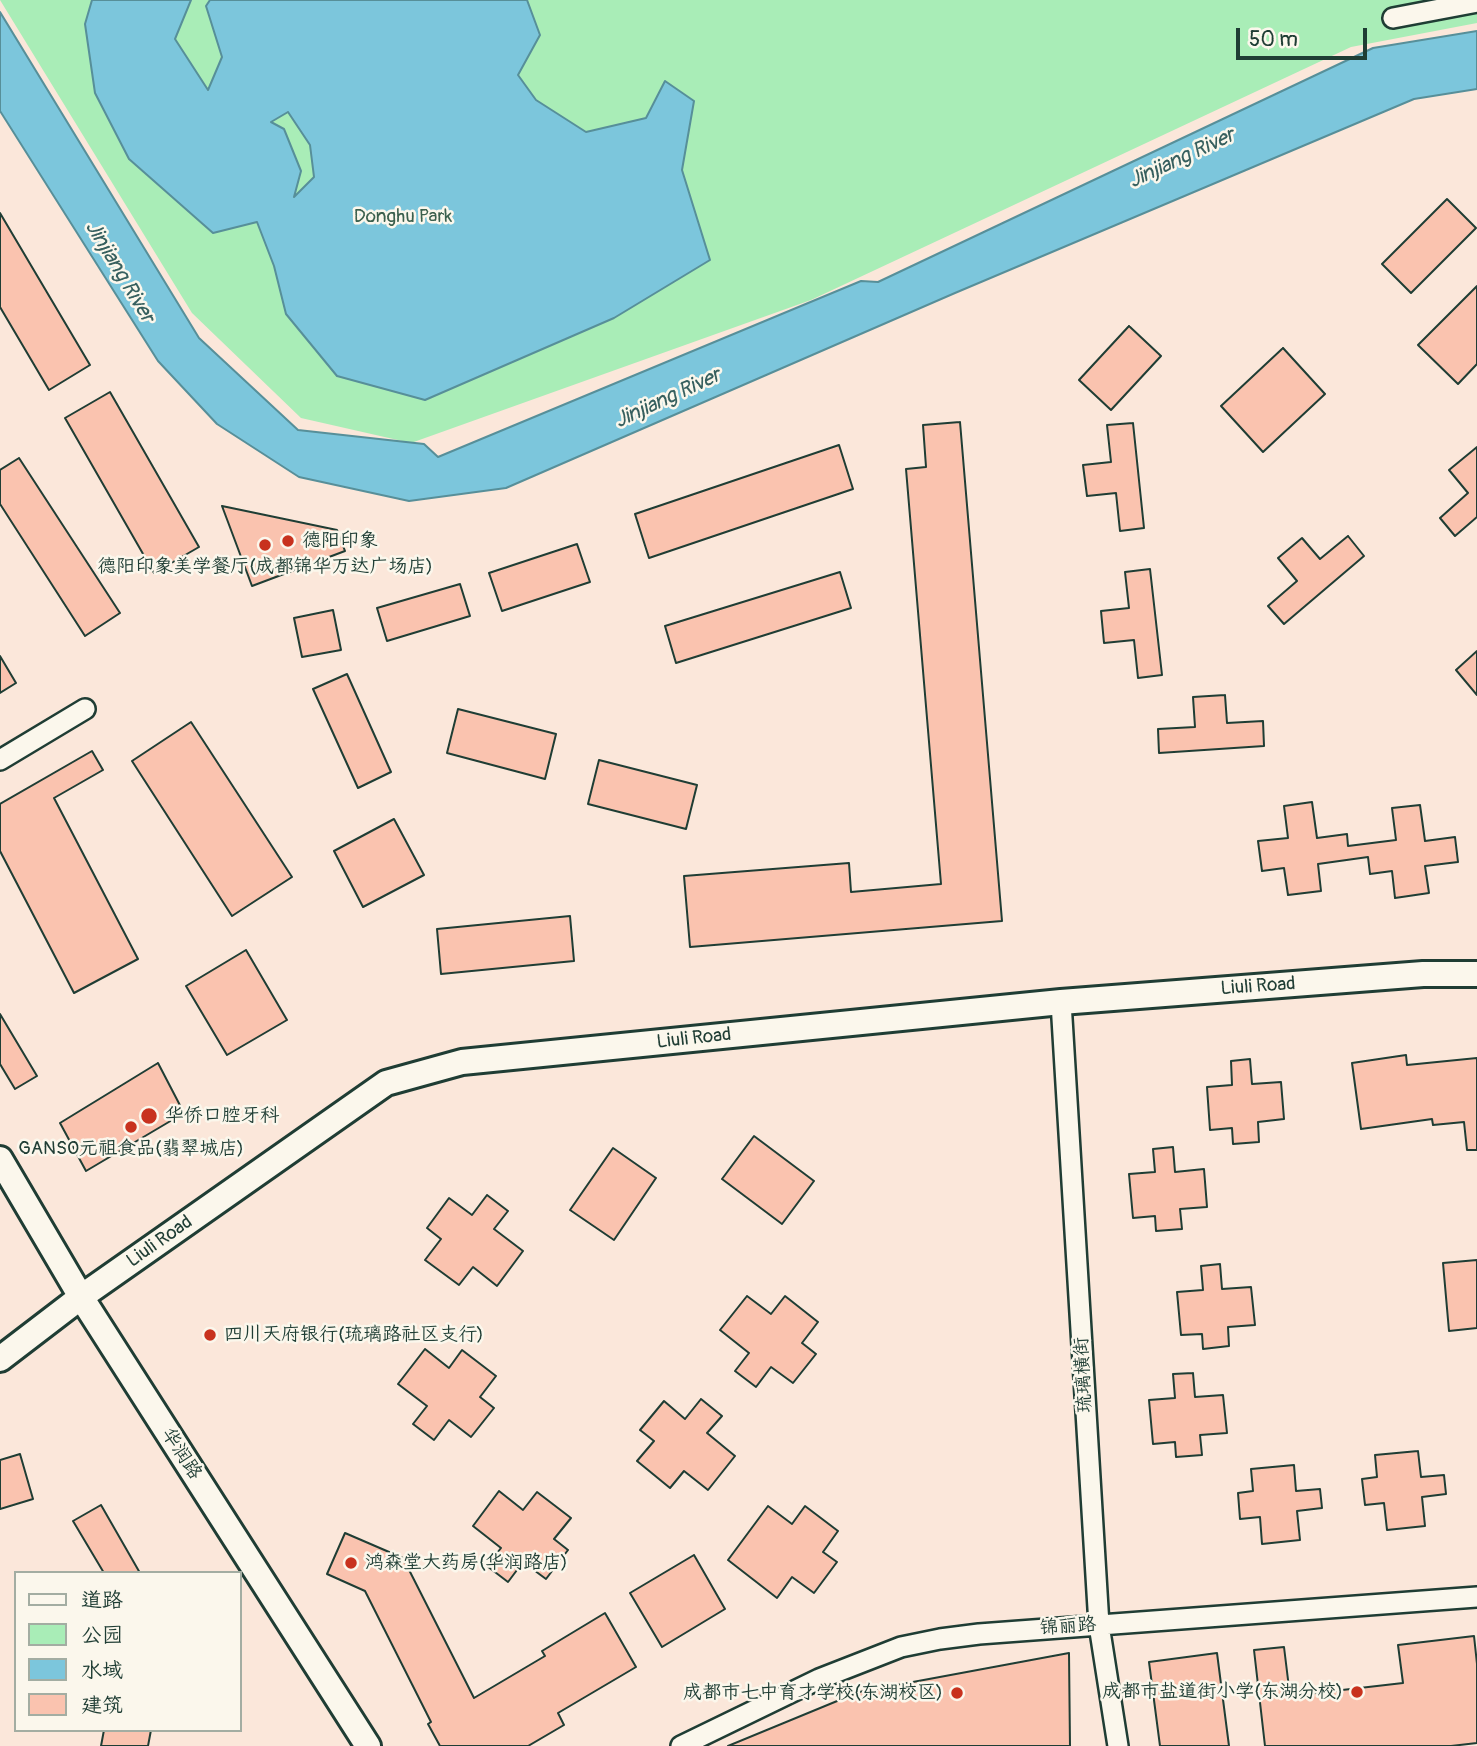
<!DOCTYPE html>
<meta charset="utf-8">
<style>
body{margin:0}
#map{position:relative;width:1477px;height:1746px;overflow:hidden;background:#fbe7da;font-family:Pangolin,"LXGW WenKai TC",sans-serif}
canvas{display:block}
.legend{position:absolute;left:14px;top:1571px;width:228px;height:161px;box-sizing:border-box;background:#fbf7ec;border:2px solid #a3ada2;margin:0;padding:9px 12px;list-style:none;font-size:21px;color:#1f3d34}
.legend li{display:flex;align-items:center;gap:14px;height:35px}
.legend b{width:35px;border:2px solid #a3ada2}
.scale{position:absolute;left:1236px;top:28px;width:131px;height:32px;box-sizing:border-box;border:4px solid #1f3d34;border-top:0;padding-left:9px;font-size:21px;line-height:24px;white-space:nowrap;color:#1f3d34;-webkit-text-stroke:5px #fbf7ec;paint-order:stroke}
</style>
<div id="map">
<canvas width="1477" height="1746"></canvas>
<ul class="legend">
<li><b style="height:9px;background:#fbf7ec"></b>道路</li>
<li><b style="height:19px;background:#a9edb7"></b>公园</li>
<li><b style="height:19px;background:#7cc6dc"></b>水域</li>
<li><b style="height:19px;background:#fac3af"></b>建筑</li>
</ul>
<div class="scale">50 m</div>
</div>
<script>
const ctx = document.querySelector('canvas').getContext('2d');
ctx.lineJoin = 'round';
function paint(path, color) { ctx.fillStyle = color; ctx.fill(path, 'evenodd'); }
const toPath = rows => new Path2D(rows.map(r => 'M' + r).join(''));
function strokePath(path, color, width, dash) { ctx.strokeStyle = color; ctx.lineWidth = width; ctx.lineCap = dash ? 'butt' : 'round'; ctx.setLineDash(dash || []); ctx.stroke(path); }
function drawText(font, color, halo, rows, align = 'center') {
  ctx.font = font + ' Pangolin,"LXGW WenKai TC",sans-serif'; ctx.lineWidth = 5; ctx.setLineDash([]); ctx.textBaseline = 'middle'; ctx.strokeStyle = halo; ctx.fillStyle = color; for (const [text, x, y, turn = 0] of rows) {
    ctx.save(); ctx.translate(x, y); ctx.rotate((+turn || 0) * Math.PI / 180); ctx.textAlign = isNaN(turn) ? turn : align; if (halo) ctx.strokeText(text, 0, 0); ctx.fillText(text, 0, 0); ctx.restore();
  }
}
const green = toPath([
 [0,0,1477,0,1477,23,1351,47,811,300,411,443,301,418,192,313]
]);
const water = toPath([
 [92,0,191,0,175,39,208,90,222,57,206,6,210,0,527,0,540,35,518,75,536,100,586,132,646,118,665,81,694,101,682,170,710,260,614,318,425,400,337,376,286,314,274,266,257,222,213,233,129,159,95,93,85,24,92,0],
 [288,112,310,145,314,177,294,197,301,171,284,129,271,122,288,112],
 [0,12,199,338,298,430,424,444,438,457,861,281,878,282,1373,48,1477,31,1477,89,1414,99,955,293,506,488,409,501,299,477,217,424,158,361,0,111,0,12]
]);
const building = toPath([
 [1447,199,1476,228,1411,293,1382,264,1447,199],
 [0,213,90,365,49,390,0,307,0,213],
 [1477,286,1477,364,1458,384,1418,345,1477,286],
 [1129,326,1161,356,1111,410,1079,380,1129,326],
 [1283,348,1325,394,1263,452,1221,406,1283,348],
 [110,392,199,547,154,573,65,418,110,392],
 [960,422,1002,921,690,947,684,876,849,863,851,892,941,884,906,469,926,467,923,425,960,422],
 [1133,423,1144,528,1120,531,1116,493,1087,496,1083,465,1111,462,1107,425,1133,423],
 [839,445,853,489,649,558,635,514,839,445],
 [1477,447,1477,517,1455,536,1440,518,1468,493,1449,470,1477,447],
 [19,458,120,613,85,636,0,504,0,470,19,458],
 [222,506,337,530,345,551,252,586,222,506],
 [1348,536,1364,556,1284,624,1268,606,1297,581,1278,558,1302,538,1320,559,1348,536],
 [577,544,590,582,502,611,489,573,577,544],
 [1150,569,1162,675,1138,678,1134,640,1104,643,1101,611,1129,608,1125,572,1150,569],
 [840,572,851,608,676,663,665,626,840,572],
 [460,584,470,616,387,641,377,608,460,584],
 [333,610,341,650,302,657,294,618,333,610],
 [1477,651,1477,695,1456,670,1477,651],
 [0,656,16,683,0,693,0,656],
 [347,674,391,772,358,788,313,689,347,674],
 [1225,695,1227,723,1263,721,1264,746,1159,753,1158,729,1195,727,1193,697,1225,695],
 [458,709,556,734,545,779,447,753,458,709],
 [191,722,292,877,232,916,132,761,191,722],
 [92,751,103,770,54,798,138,959,74,993,0,851,0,804,92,751],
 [599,760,697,785,686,829,588,804,599,760],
 [1312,802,1317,838,1347,834,1348,846,1396,840,1392,808,1420,805,1425,841,1455,837,1458,862,1425,866,1429,893,1395,898,1392,871,1370,874,1368,857,1318,864,1321,891,1288,895,1284,868,1262,871,1258,841,1288,838,1284,806,1312,802],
 [394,819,424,875,363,907,334,851,394,819],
 [570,916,574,961,441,974,437,929,570,916],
 [246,950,287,1020,227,1055,186,986,246,950],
 [0,1014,37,1076,15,1089,0,1064,0,1014],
 [1406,1055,1407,1065,1477,1058,1477,1150,1467,1150,1464,1122,1433,1125,1432,1119,1361,1129,1352,1063,1406,1055],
 [1250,1059,1252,1084,1281,1082,1284,1119,1258,1122,1259,1142,1233,1144,1232,1128,1210,1130,1207,1087,1232,1085,1231,1061,1250,1059],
 [158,1063,184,1113,86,1171,60,1123,158,1063],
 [754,1136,814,1181,782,1224,722,1179,754,1136],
 [1173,1147,1175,1172,1204,1169,1207,1207,1180,1209,1182,1229,1156,1231,1155,1216,1133,1218,1129,1174,1155,1172,1153,1149,1173,1147],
 [613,1148,656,1178,614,1240,570,1210,613,1148],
 [487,1195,508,1211,494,1229,523,1251,497,1286,473,1267,459,1285,425,1260,441,1239,427,1228,449,1198,472,1215,487,1195],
 [1477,1260,1477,1328,1449,1331,1443,1263,1477,1260],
 [1220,1264,1222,1289,1251,1287,1255,1325,1228,1327,1229,1346,1203,1349,1202,1334,1181,1335,1177,1292,1203,1290,1201,1266,1220,1264],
 [747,1296,771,1314,785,1296,818,1322,802,1343,816,1354,793,1383,771,1367,756,1387,735,1371,749,1353,720,1330,747,1296],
 [425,1349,449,1368,462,1350,496,1376,480,1397,494,1408,471,1437,449,1420,434,1440,413,1424,427,1406,398,1384,425,1349],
 [1193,1373,1195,1397,1223,1395,1227,1433,1200,1435,1202,1455,1176,1457,1175,1442,1153,1444,1149,1400,1175,1398,1173,1374,1193,1373],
 [701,1399,722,1416,707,1433,735,1456,708,1490,684,1471,670,1488,637,1461,654,1441,640,1430,664,1401,685,1419,701,1399],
 [1418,1451,1421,1477,1444,1475,1446,1494,1422,1497,1425,1526,1387,1530,1384,1503,1365,1505,1362,1479,1377,1477,1375,1455,1418,1451],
 [20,1454,33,1499,0,1509,0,1460,20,1454],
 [1294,1465,1296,1491,1320,1489,1322,1508,1297,1511,1300,1540,1262,1544,1260,1517,1240,1519,1238,1493,1253,1491,1251,1469,1294,1465],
 [499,1491,523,1510,537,1492,571,1518,554,1539,568,1550,546,1579,523,1562,508,1582,487,1566,501,1548,473,1526,499,1491],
 [101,1505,140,1573,104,1573,73,1521,101,1505],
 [768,1506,792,1524,805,1506,838,1531,823,1552,837,1562,814,1593,792,1577,777,1598,728,1560,768,1506],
 [345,1533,403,1558,474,1698,545,1656,542,1651,605,1613,636,1667,558,1713,564,1725,528,1746,440,1746,428,1724,431,1722,365,1591,327,1574,345,1533],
 [694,1555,725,1609,662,1647,630,1593,694,1555],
 [1474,1636,1477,1664,1477,1743,1451,1746,1265,1746,1254,1650,1284,1647,1290,1696,1403,1683,1398,1645,1474,1636],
 [1069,1653,1070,1746,728,1746,859,1692,1069,1653],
 [1217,1653,1229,1746,1160,1746,1149,1662,1217,1653],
 [104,1730,151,1730,148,1746,101,1746,104,1730]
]);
const minor = toPath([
 [1393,18,1477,2],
 [0,760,85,709],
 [1061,1002,1099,1625,1118,1746],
 [681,1746,819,1679,901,1647,940,1639,979,1634,1477,1597]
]);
const tertiary = toPath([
 [0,1159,81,1297,368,1746],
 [0,1359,81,1297,386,1083,462,1062,1061,1002,1423,974,1477,974]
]);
const markers = [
 [288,541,7,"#c8321e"],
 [265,545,7,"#c8321e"],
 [149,1116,9,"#c8321e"],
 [131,1127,7,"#c8321e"],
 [210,1335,7,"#c8321e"],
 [351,1563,7,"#c8321e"],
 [1357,1692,7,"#c8321e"],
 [957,1693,7,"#c8321e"]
];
const parkNames = [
 ["Donghu Park",403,217]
];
const poiNames = [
 ["德阳印象",302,541],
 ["德阳印象美学餐厅(成都锦华万达广场店)",265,567,"center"],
 ["华侨口腔牙科",165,1116],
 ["GANSO元祖食品(翡翠城店)",131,1149,"center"],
 ["四川天府银行(琉璃路社区支行)",224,1335],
 ["鸿森堂大药房(华润路店)",365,1563],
 ["成都市盐道街小学(东湖分校)",1343,1692,"right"],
 ["成都市七中育才学校(东湖校区)",943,1693,"right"]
];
const streetNames = [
 ["Liuli Road",1258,987,-4],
 ["Liuli Road",694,1039,-6],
 ["Liuli Road",160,1242,-35],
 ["琉璃横街",1084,1375,-93],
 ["华润路",181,1454,57],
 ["锦丽路",1068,1627,-4]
];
const waterNames = [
 ["Jinjiang River",1182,159,-25],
 ["Jinjiang River",119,272,59],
 ["Jinjiang River",668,399,-25]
];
paint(green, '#a9edb7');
paint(water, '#7cc6dc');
strokePath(water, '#578f99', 2);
paint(building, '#fac3af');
strokePath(building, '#1f3d34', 2);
strokePath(minor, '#1f3d34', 24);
strokePath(tertiary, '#1f3d34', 30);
strokePath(minor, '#fbf7ec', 19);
strokePath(tertiary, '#fbf7ec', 24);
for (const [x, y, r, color] of markers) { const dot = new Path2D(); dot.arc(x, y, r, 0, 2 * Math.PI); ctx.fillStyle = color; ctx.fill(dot); strokePath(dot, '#fbf7ec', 2.5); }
drawText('19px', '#3b604e', '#fbf7ec', parkNames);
drawText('19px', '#1f3d34', '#fbf7ec', poiNames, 'left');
drawText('19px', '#1f3d34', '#fbf7ec', streetNames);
drawText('italic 21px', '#365f5e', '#fbf7ec', waterNames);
</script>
